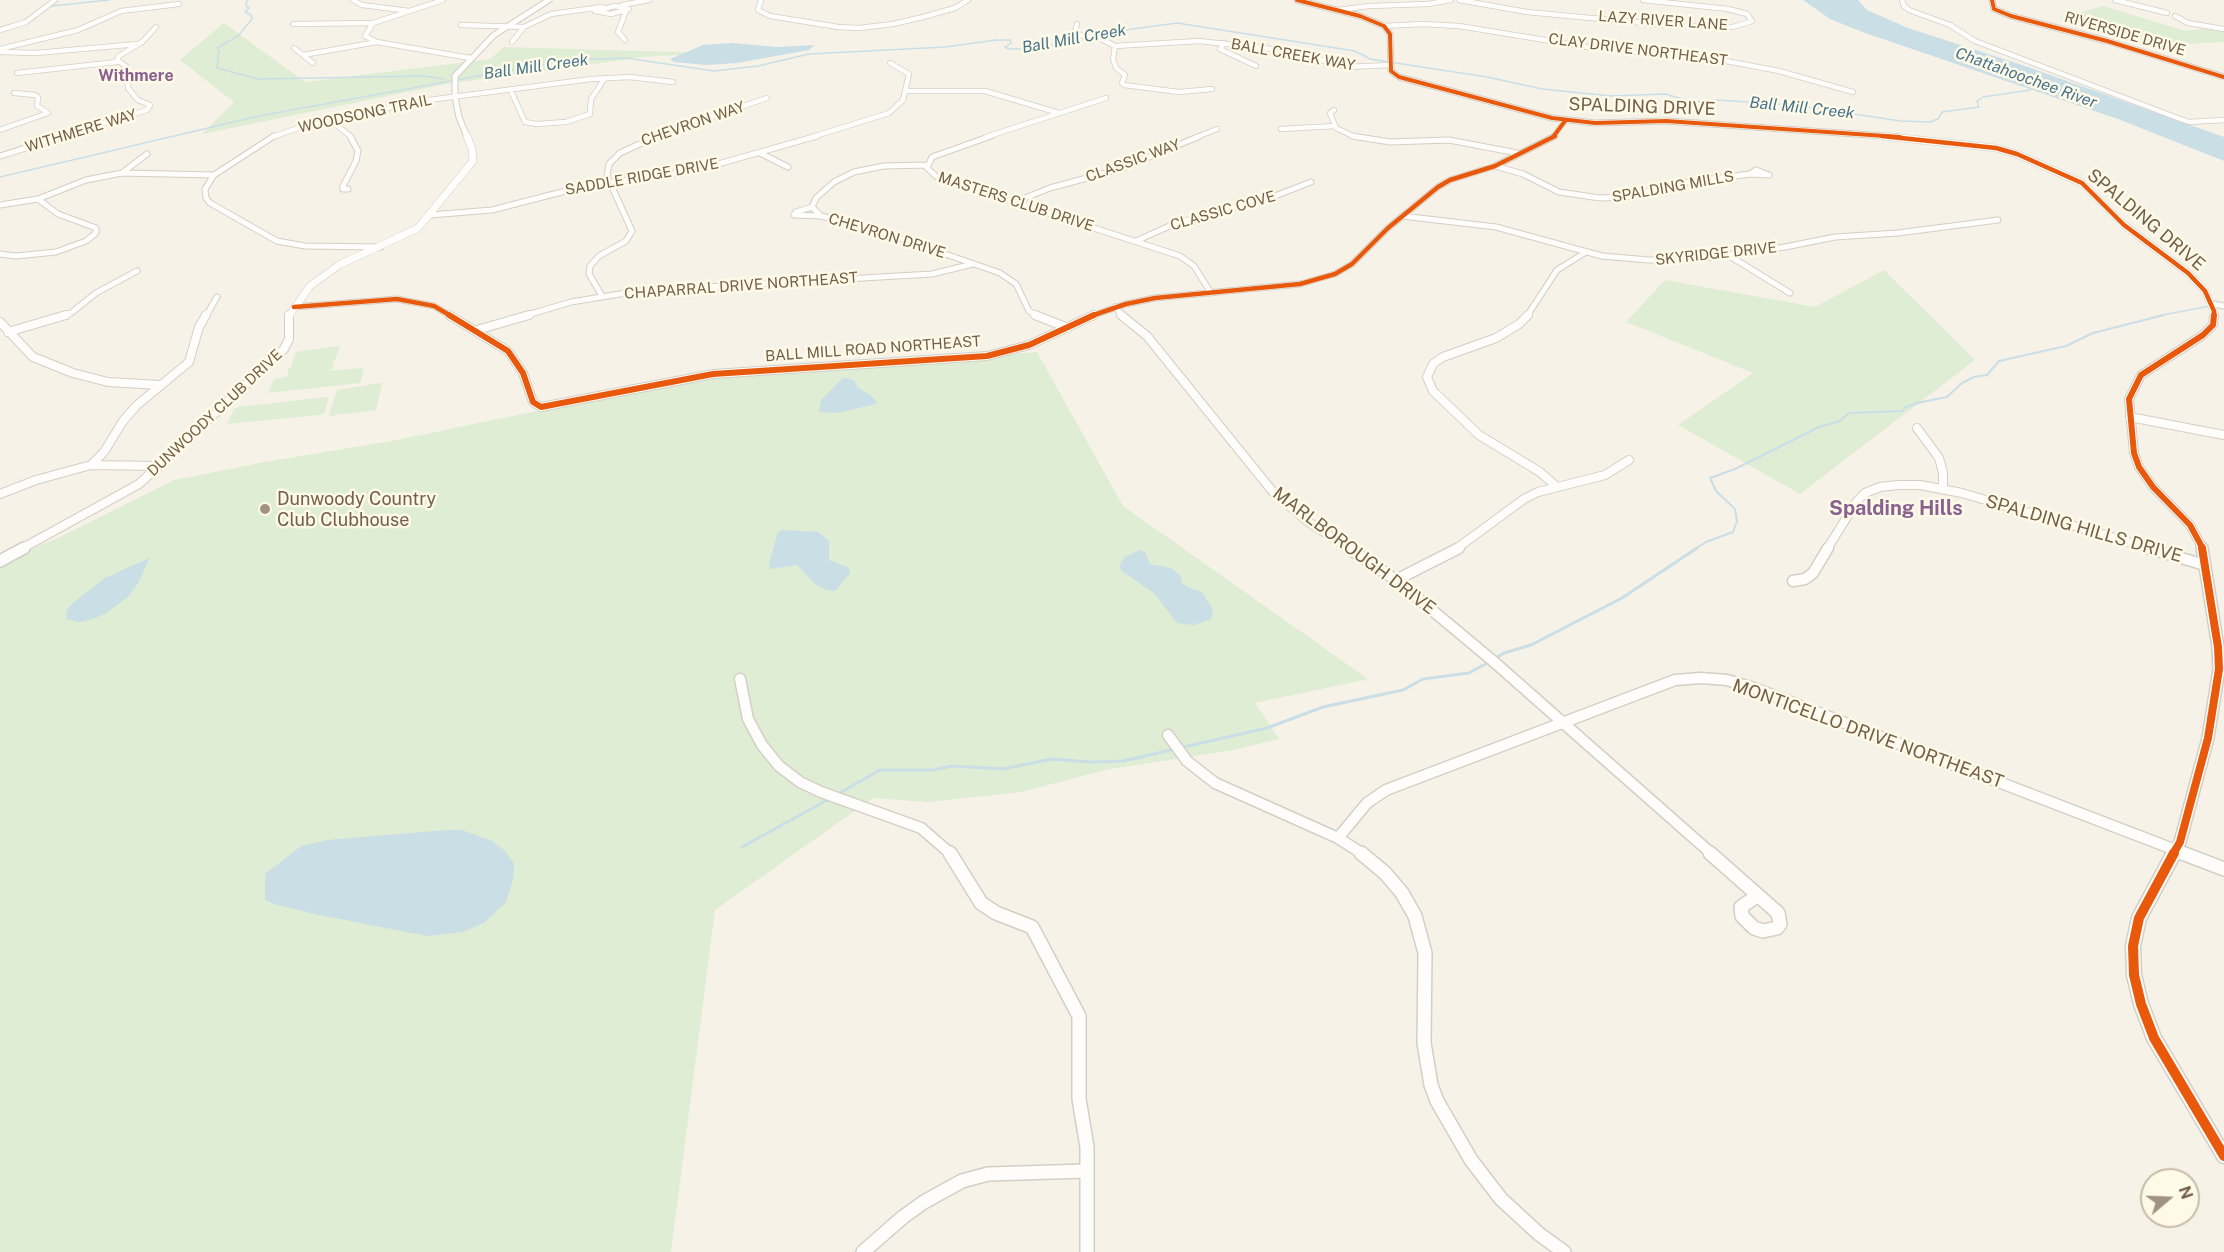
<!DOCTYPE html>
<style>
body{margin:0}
#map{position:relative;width:2224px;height:1252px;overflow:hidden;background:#f6f2e8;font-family:"Public Sans",sans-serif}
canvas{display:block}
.north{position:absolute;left:2140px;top:1168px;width:60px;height:60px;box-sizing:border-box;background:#fffae8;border:2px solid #c7bca8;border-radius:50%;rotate:71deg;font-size:16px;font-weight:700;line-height:24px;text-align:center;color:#736049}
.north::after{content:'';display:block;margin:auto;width:21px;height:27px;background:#a19381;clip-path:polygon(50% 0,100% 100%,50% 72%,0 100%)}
</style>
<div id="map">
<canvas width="2224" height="1252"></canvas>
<div class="north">N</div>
</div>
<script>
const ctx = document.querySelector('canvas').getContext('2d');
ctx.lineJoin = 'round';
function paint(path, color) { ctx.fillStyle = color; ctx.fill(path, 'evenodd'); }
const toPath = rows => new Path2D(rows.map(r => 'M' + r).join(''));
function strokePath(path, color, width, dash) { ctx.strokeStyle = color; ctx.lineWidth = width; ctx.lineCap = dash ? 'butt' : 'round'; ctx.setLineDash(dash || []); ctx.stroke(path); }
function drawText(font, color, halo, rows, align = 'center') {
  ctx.font = font + ' "Public Sans",sans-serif'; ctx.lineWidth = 5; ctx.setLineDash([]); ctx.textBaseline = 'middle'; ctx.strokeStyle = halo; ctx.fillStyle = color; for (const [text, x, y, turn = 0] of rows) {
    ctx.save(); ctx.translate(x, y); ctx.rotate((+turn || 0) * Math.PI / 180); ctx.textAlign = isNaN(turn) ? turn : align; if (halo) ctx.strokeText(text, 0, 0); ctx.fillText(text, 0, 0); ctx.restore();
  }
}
const green = toPath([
 [2103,6,2186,31,2210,28,2224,31,2224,42,2165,45,2060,18],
 [224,23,305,82,490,59,504,47,706,53,644,57,446,84,202,134,234,102,180,60],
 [1884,270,1975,360,1800,494,1678,425,1753,373,1626,322,1665,280,1815,307],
 [337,346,340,347,335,360,332,362,334,363,332,369,328,371,361,368,364,369,360,383,268,393,274,379,289,376,287,374,289,368,293,366,291,365,296,352],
 [1037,352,1123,506,1368,679,1255,703,1279,739,1233,750,1105,770,1022,792,927,802,873,798,715,910,671,1252,0,1252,0,560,58,538,174,480,265,462,392,441,687,380],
 [380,383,382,384,376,410,329,416,337,390],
 [326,397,329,398,324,413,319,415,227,424,234,409,239,407]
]);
const water = toPath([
 [1803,0,1858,0,1867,10,1908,28,2025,66,2224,137,2224,161,2118,119,1865,33,1830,19],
 [732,43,777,47,814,45,809,50,737,63,706,65,674,62,670,59,703,45],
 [843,378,854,380,857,387,870,395,876,401,876,404,837,413,819,412,821,400],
 [782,530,818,532,829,541,829,560,849,568,850,573,835,591,826,590,815,584,797,565,771,569,769,564,778,532],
 [1139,550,1145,552,1150,564,1171,568,1181,576,1181,582,1189,588,1202,592,1212,608,1213,614,1211,619,1194,625,1177,623,1154,593,1123,572,1119,566,1125,557],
 [149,558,139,582,129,596,106,613,93,619,79,622,66,619,67,610,73,603,105,578],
 [447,830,462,830,492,841,504,850,514,864,513,880,506,902,485,922,463,932,428,936,319,915,274,904,265,900,265,874,301,846,328,840]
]);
const streamFar2 = toPath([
 [247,0,246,5,249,8,245,12,251,15,252,19,238,36,217,48,219,51,217,68,258,79,424,76,444,79],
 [52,6,109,0],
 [0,177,259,116,566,60,626,58,714,71,758,66,809,54,945,47,996,40,1010,40,1011,43,1005,47,1009,49,1038,49,1095,34,1177,23,1355,51,1370,59,1487,77,1542,89,1611,96,1665,94,1693,102,1717,100,1792,105,1901,121,1930,122,1938,119,1942,112,1979,107,1977,101,1983,97,2030,90],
 [2157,316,2210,306]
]);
const streamFar1 = toPath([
 [1695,549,1706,542,1733,532,1737,521,1735,509,1716,491,1710,478,1735,469,1819,427,1840,421,1849,413,1903,411,1904,408,1917,403,1947,397,1962,383,1974,377,1987,375,1999,361,2066,346,2093,333,2164,315]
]);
const stream = toPath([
 [1494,659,1504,653,1531,645,1622,598,1697,548],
 [838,794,880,770,933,770,952,766,1003,769,1052,759,1090,762,1123,761,1267,728,1323,707,1403,690,1423,679,1469,673,1489,662],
 [742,847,829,799]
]);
const minorFar4 = toPath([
 [353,0,362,5,409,11],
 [443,0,373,23,365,36,377,42,470,58],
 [761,0,758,10,770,16,838,27,859,28,893,24,923,17,955,8,968,0],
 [1459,0,1527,12,1666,25,1733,27,1752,21,1747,14,1728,9,1643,0],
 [1902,0,1904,6,1909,10,1950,25,1975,41,2175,117,2189,122,2224,120],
 [2115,0,2167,13],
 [622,5,649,0],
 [615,6,629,9,611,14,595,11,615,6],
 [1338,10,1369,6,1428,4,1451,0],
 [2175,16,2188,23,2224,29],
 [293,24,373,23],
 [1077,24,1075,31,1082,36,1101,39,1115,46,1199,41,1290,51,1346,67,1391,65],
 [461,25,524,27,551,14,602,7],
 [1384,26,1422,24,1459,26,1588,47,1726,61,1779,71,1853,92],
 [0,30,26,22,55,0],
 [625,40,618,32,626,11],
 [512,42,524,27],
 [1224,43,1220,49,1256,66],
 [1115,46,1113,59,1116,68,1125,75,1122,83,1124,85,1179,92,1212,89],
 [294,48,313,63],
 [0,49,78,30,121,11,179,4],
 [0,52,36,53,138,44],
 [303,55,377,42],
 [17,73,117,62],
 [510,89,525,122,537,124,566,122,590,114,591,99,605,78],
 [906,91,985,91,1059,113],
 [1334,110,1330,113,1336,128,1355,137],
 [331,120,351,137],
 [1281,129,1335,126],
 [0,130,48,113,37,106,38,97,35,95,14,93],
 [59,137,147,110,150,105,138,100,128,88,127,67,117,60,119,56,142,42,156,27],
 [272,137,307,125,421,101,591,79,630,77,673,82],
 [652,137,767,98],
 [812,137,889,113,903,100,909,74,890,63],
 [986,137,1106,98],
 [1197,137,1217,129],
 [1553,137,1565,121]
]);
const minorFar3 = toPath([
 [274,136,214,175,205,189,206,198,210,203,277,241,305,246,381,247],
 [991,136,932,157,927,168,937,177,1180,256,1194,266,1211,293],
 [1352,136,1390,142,1449,140,1517,153],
 [760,153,788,167],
 [0,156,64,136],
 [927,165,884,166,854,172,834,182,816,198,812,207,821,216,885,233,1000,273,1016,284,1029,311,1038,316],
 [1495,166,1523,174,1559,192,1600,198,1626,197,1673,184,1750,174],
 [1756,170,1769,175,1750,174,1756,170],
 [122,173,147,154],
 [348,189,343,189,343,186,356,161,358,151,350,136],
 [1015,202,1050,188,1120,169,1200,136],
 [0,205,38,199,86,180,122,173,214,175],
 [812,207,796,212,794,215,821,216],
 [430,215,492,210,585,186,697,170,817,136],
 [1402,216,1496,227,1602,256,1649,260,1705,258,1785,247,1835,237,1898,233,1998,220],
 [1136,241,1174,224,1275,196,1311,182],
 [0,254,16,256,56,252,86,241,96,233,96,228,58,214,38,199],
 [1728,255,1790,293],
 [602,296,589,274,590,266,599,256,626,241,632,231,607,176,609,164,620,153,657,136],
 [2213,304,2224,306],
 [294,307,397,299,434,306,451,316],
 [1115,307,1123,316],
 [61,316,71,313,96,293,137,271],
 [206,316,217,297],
 [524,316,571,302,638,291,932,274,973,264],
 [1091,316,1126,304,1155,298,1300,284,1335,274,1352,264,1388,228,1438,187,1450,180,1495,166,1555,136],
 [1527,316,1557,270,1586,252]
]);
const minorFar2 = toPath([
 [449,315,508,351,523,373,533,402,541,407,713,374,987,356,1029,345,1094,315],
 [1035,315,1068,328],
 [1121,315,1147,336,1273,492,1307,521,1350,549],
 [1528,315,1519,324,1496,338,1443,357,1433,364,1427,377,1433,391,1479,435,1540,472,1557,487],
 [0,322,33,357,73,373,108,382,160,385],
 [477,330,529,315],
 [8,332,66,315],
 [2130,417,2224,435],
 [1917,428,1939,458,1943,473,1943,488],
 [91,465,104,452,123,421,137,405,189,362,199,327,206,315],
 [0,494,36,480,91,465,160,466],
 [1456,549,1524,499,1538,492,1605,475,1629,460],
 [1827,549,1857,501,1865,493,1880,487,1898,485,1920,485,1962,493,2152,549]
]);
const minorFar1 = toPath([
 [1348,548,1396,580,1493,661,1712,854],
 [2147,548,2205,565],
 [1396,580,1459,548],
 [1793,581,1805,579,1813,573,1828,548],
 [740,679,748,719,762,745,779,766,800,782,821,792,921,828,951,854],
 [1168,735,1187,761,1215,783,1338,838,1363,854],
 [1338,838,1367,803,1386,790,1675,680,1701,678,1727,680,1754,688,2186,854]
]);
const minor = toPath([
 [950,853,981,903,996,913,1032,927,1079,1016,1079,1099,1087,1147,1087,1252],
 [1361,853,1385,873,1402,893,1415,916,1425,953,1424,1043,1431,1085,1437,1101,1471,1160,1501,1199,1539,1234,1564,1252],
 [1710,853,1778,913,1780,924,1777,928,1763,931,1754,928,1742,916,1741,907,1757,896],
 [2182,853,2224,869],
 [863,1252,903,1217,924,1202,962,1181,988,1174,1086,1171]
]);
const tertiaryFar4 = toPath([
 [1297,0,1360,16,1384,26,1390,34,1391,71,1399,77,1552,118,1595,123,1666,121,1900,137],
 [1992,0,1994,9,2011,16,2107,41,2224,77],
 [467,137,459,117,455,97,455,76,494,35,549,0]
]);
const tertiaryFar3 = toPath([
 [1882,136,1996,148,2017,154,2082,183,2124,225,2188,273,2205,291,2214,311,2214,316],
 [289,316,310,286,339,265,418,228,473,161,472,149,467,136]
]);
const tertiaryFar2 = toPath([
 [21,549,139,484,284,349,289,339,289,315],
 [2203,549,2190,525,2153,487,2139,467,2134,453,2129,399,2141,375,2203,335,2213,325,2214,315]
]);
const tertiaryFar1 = toPath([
 [0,561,24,548],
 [2173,854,2180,842,2208,738,2219,669,2218,647,2202,548]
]);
const tertiary = toPath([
 [2174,853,2139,918,2133,946,2134,975,2141,1004,2154,1038,2224,1156]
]);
const cyclewayFar4 = toPath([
 [1297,0,1360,16,1384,26,1390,34,1391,71,1399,77,1552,118,1595,123,1666,121,1900,137],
 [1992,0,1994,9,2011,16,2107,41,2224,77],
 [1553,137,1565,121]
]);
const cyclewayFar3 = toPath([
 [1882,136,1996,148,2017,154,2082,183,2124,225,2188,273,2205,291,2214,311,2214,316],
 [294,307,397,299,434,306,451,316],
 [1091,316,1126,304,1155,298,1300,284,1335,274,1352,264,1388,228,1438,187,1450,180,1495,166,1555,136]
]);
const cyclewayFar2 = toPath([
 [449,315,508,351,523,373,533,402,541,407,713,374,987,356,1029,345,1094,315],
 [2203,549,2190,525,2153,487,2139,467,2134,453,2129,399,2141,375,2203,335,2213,325,2214,315]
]);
const cyclewayFar1 = toPath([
 [2173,854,2180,842,2208,738,2219,669,2218,647,2202,548]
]);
const cycleway = toPath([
 [2174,853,2139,918,2133,946,2134,975,2141,1004,2154,1038,2224,1156]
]);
const markers = [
 [265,509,6,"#a19381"]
];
const farStreetnames = [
 ["LAZY RIVER LANE",1663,21,4],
 ["RIVERSIDE DRIVE",2125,34,16],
 ["CLAY DRIVE NORTHEAST",1638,50,7],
 ["BALL CREEK WAY",1293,55,10],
 ["WOODSONG TRAIL",365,114,-12],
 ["CHEVRON WAY",693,124,-19],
 ["WITHMERE WAY",81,131,-17],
 ["CLASSIC WAY",1133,161,-20],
 ["SADDLE RIDGE DRIVE",642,177,-10],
 ["SPALDING MILLS",1673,187,-10],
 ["MASTERS CLUB DRIVE",1016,202,18],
 ["CLASSIC COVE",1223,211,-16],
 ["CHEVRON DRIVE",887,236,17],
 ["SKYRIDGE DRIVE",1716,254,-6],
 ["CHAPARRAL DRIVE NORTHEAST",741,286,-4],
 ["BALL MILL ROAD NORTHEAST",873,349,-4],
 ["DUNWOODY CLUB DRIVE",215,413,-43]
];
const farWaternames = [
 ["Ball Mill Creek",1074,39,-10],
 ["Ball Mill Creek",536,67,-8],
 ["Chattahoochee River",2026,78,20],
 ["Ball Mill Creek",1802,108,6]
];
const farNeighbourhoodnames = [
 ["Withmere",136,76]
];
const streetNames = [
 ["SPALDING DRIVE",1642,107,2],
 ["SPALDING DRIVE",2146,220,40],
 ["SPALDING HILLS DRIVE",2084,529,16],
 ["MARLBOROUGH DRIVE",1354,551,37],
 ["MONTICELLO DRIVE NORTHEAST",1868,734,20]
];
const poiNames = [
 ["Dunwoody Country",277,499],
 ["Club Clubhouse",277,520]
];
const neighbourhoodNames = [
 ["Spalding Hills",1896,509]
];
paint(green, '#deedd3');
paint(water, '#cadee6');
strokePath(streamFar2, '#cadee6', 1.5);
strokePath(streamFar1, '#cadee6', 2);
strokePath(stream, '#cadee6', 3);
strokePath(minorFar4, '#d4cfc5', 6);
strokePath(minorFar3, '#d4cfc5', 7);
strokePath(minorFar2, '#d4cfc5', 10);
strokePath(minorFar1, '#d4cfc5', 13);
strokePath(minor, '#d4cfc5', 16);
strokePath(tertiaryFar4, '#d4cfc5', 7);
strokePath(tertiaryFar3, '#d4cfc5', 8);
strokePath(tertiaryFar2, '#d4cfc5', 10);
strokePath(tertiaryFar1, '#d4cfc5', 14);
strokePath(tertiary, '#d4cfc5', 17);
strokePath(minorFar4, '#fefdfc', 4.5);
strokePath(minorFar3, '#fefdfc', 5);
strokePath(minorFar2, '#fefdfc', 8);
strokePath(minorFar1, '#fefdfc', 10);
strokePath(minor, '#fefdfc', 13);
strokePath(tertiaryFar4, '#fefdfc', 5);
strokePath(tertiaryFar3, '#fefdfc', 7);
strokePath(tertiaryFar2, '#fefdfc', 8);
strokePath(tertiaryFar1, '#fefdfc', 11);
strokePath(tertiary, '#fefdfc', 14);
strokePath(cyclewayFar4, '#e8590c', 4);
strokePath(cyclewayFar3, '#e8590c', 4.5);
strokePath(cyclewayFar2, '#e8590c', 6);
strokePath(cyclewayFar1, '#e8590c', 8);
strokePath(cycleway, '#e8590c', 10);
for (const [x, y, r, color] of markers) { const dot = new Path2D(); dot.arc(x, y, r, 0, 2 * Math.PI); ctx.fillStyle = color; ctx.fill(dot); strokePath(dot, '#fffae8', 2); }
drawText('15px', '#736049', '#fffae8', farStreetnames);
drawText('italic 16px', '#46748d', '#fffae8', farWaternames);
drawText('bold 16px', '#89618f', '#fffae8', farNeighbourhoodnames);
drawText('18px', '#736049', '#fffae8', streetNames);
drawText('18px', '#736049', '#fffae8', poiNames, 'left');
drawText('bold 20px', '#89618f', '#fffae8', neighbourhoodNames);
</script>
